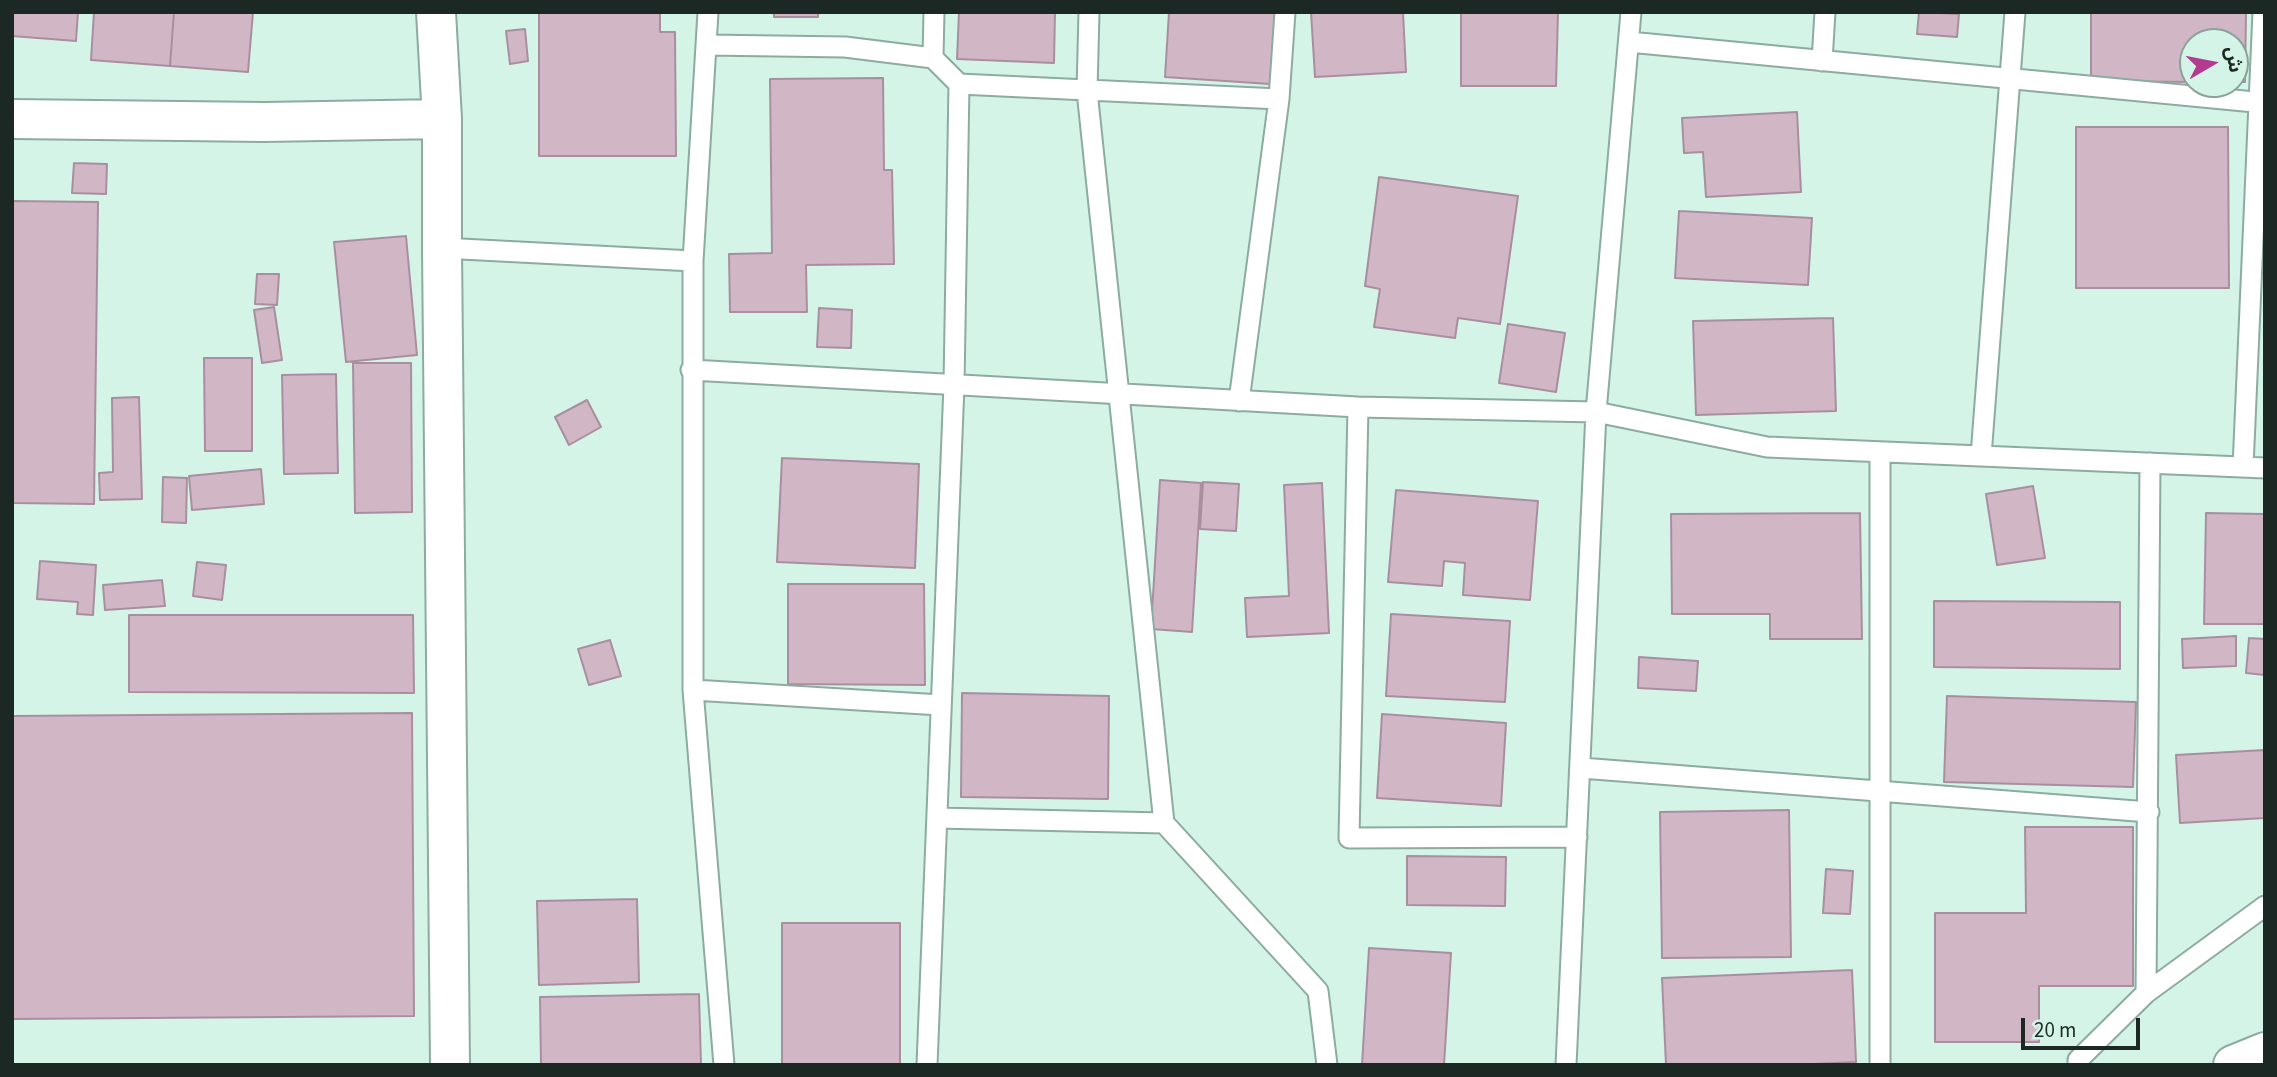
<!DOCTYPE html>
<meta charset="utf-8">
<style>
body{margin:0}
#map{position:relative;width:2277px;height:1077px;overflow:hidden;background:#d4f4e8;font-family:"Source Sans 3","Noto Sans Arabic",sans-serif}
canvas{display:block}
.frame{position:absolute;inset:0;border:14px solid #1c2824;pointer-events:none}
.north{position:absolute;left:2179px;top:28px;width:70px;height:70px;box-sizing:border-box;background:#d4f4e8;border:2px solid #8aa29a;border-radius:50%;rotate:80deg;font-size:19px;font-weight:700;line-height:28px;text-align:center;color:#1c2824}
.north::after{content:'';display:block;margin:auto;width:24px;height:32px;background:#b33a8e;clip-path:polygon(50% 0,100% 100%,50% 72%,0 100%)}
.scale{position:absolute;left:2021px;top:1018px;width:119px;height:32px;box-sizing:border-box;border:4px solid #1c2824;border-top:0;padding-left:9px;font-size:21px;line-height:24px;white-space:nowrap;color:#1c2824;-webkit-text-stroke:5px #d4f4e8;paint-order:stroke}
</style>
<div id="map">
<canvas width="2277" height="1077"></canvas>
<div class="frame"></div>
<div class="north">ش</div>
<div class="scale">20 m</div>
</div>
<script>
const ctx = document.querySelector('canvas').getContext('2d');
ctx.lineJoin = 'round';
function paint(path, color) { ctx.fillStyle = color; ctx.fill(path, 'evenodd'); }
const toPath = rows => new Path2D(rows.map(r => 'M' + r).join(''));
function strokePath(path, color, width, dash) { ctx.strokeStyle = color; ctx.lineWidth = width; ctx.lineCap = dash ? 'butt' : 'round'; ctx.setLineDash(dash || []); ctx.stroke(path); }
const building = toPath([
 [12,12,78,12,76,41,12,36,12,12],
 [94,12,174,12,170,66,91,60,94,12],
 [174,12,253,12,248,72,170,66,174,12],
 [539,12,660,12,660,32,675,32,676,156,539,156,539,12],
 [774,12,818,12,818,17,774,17,774,12],
 [959,12,1055,12,1054,63,957,59,959,12],
 [1169,12,1275,12,1270,84,1165,77,1169,12],
 [1311,12,1403,12,1406,72,1315,77,1311,12],
 [1461,12,1558,12,1556,86,1461,86,1461,12],
 [1919,12,1959,14,1957,37,1917,34,1919,12],
 [2091,12,2246,12,2245,82,2235,82,2235,42,2193,42,2193,82,2091,81,2091,12],
 [525,29,528,61,510,64,506,31,525,29],
 [883,78,884,170,892,170,894,264,806,265,807,312,730,312,729,254,772,253,770,79,883,78],
 [1797,112,1801,192,1706,197,1703,152,1684,153,1682,118,1797,112],
 [2076,127,2228,127,2229,288,2076,288,2076,127],
 [74,163,107,164,106,194,72,193,74,163],
 [1379,177,1518,196,1500,324,1458,318,1455,338,1374,327,1380,289,1365,286,1379,177],
 [12,201,98,202,94,504,12,503,12,201],
 [1679,211,1812,218,1808,285,1675,278,1679,211],
 [406,236,417,355,346,362,334,242,406,236],
 [257,274,279,274,277,305,255,304,257,274],
 [274,307,282,360,262,363,254,310,274,307],
 [819,308,852,310,851,348,817,347,819,308],
 [1833,318,1836,411,1696,415,1693,321,1833,318],
 [1508,324,1565,333,1556,392,1499,383,1508,324],
 [204,358,252,358,252,451,205,451,204,358],
 [353,363,411,363,412,512,355,513,353,363],
 [336,374,338,473,284,474,282,375,336,374],
 [139,397,142,499,100,500,99,473,113,472,112,398,139,397],
 [587,400,601,427,569,445,555,417,587,400],
 [782,458,919,464,915,568,777,562,782,458],
 [261,469,264,504,192,510,189,476,261,469],
 [163,477,187,478,186,523,162,522,163,477],
 [1160,480,1201,483,1192,632,1151,629,1160,480],
 [1203,482,1239,484,1236,531,1200,529,1203,482],
 [1322,483,1329,633,1247,637,1245,598,1289,596,1284,485,1322,483],
 [2033,486,2045,558,1997,565,1986,494,2033,486],
 [1396,490,1538,501,1530,600,1463,595,1465,563,1444,561,1442,586,1388,582,1396,490],
 [1860,513,1862,639,1770,639,1770,614,1672,614,1671,514,1860,513],
 [2206,513,2265,514,2265,624,2204,624,2206,513],
 [40,561,96,565,93,615,77,614,78,602,37,599,40,561],
 [197,562,226,565,222,600,193,596,197,562],
 [162,580,165,606,105,610,103,585,162,580],
 [788,584,924,584,925,685,788,684,788,584],
 [1934,601,2120,602,2120,669,1934,667,1934,601],
 [1391,614,1510,621,1505,702,1386,696,1391,614],
 [129,615,413,615,414,693,129,692,129,615],
 [2236,636,2236,666,2183,668,2182,639,2236,636],
 [2249,638,2265,639,2265,675,2246,673,2249,638],
 [610,640,621,676,589,685,578,649,610,640],
 [1639,657,1698,661,1696,691,1638,688,1639,657],
 [962,693,1109,696,1108,799,961,797,962,693],
 [1947,696,2136,702,2133,787,1944,782,1947,696],
 [412,713,414,1016,12,1019,12,716,412,713],
 [1382,714,1506,723,1501,806,1377,798,1382,714],
 [2265,750,2265,818,2180,823,2176,755,2265,750],
 [1789,810,1791,957,1662,958,1660,812,1789,810],
 [2025,827,2133,827,2133,986,2039,986,2039,1042,1935,1042,1935,913,2026,913,2025,827],
 [1407,856,1506,857,1505,906,1407,905,1407,856],
 [1826,869,1853,871,1850,914,1823,913,1826,869],
 [637,899,639,982,539,985,537,901,637,899],
 [782,923,900,923,900,1065,782,1065,782,923],
 [1369,948,1451,953,1444,1065,1362,1065,1369,948],
 [1852,970,1856,1062,1791,1065,1666,1065,1662,978,1852,970],
 [699,994,701,1065,541,1065,540,997,699,994]
]);
const service = toPath([
 [708,12,693,261,693,690,724,1065],
 [1089,12,1087,91,1164,823],
 [1629,42,2265,103],
 [707,45,845,47,933,58,959,84,1279,99],
 [933,58,934,12],
 [1822,61,1825,12],
 [442,248,693,261],
 [691,370,1358,407,1596,412,1767,447,2265,468],
 [1239,401,1279,99,1285,12],
 [1358,407,1349,838,1577,837],
 [1880,452,1880,1065],
 [1981,456,2015,12],
 [2243,467,2263,12],
 [693,690,941,705],
 [1581,768,2149,812],
 [937,818,1164,823,1318,991,1327,1065],
 [2146,993,2150,463],
 [927,1065,954,385,959,84],
 [1566,1065,1596,412,1631,12],
 [2078,1065,2078,1060,2146,993,2265,906]
]);
const minor = toPath([
 [436,12,442,119,442,248,450,1065],
 [12,119,264,122,442,119]
]);
const tertiary = toPath([
 [2233,1065,2265,1052]
]);
paint(building, '#d1b6c6');
strokePath(building, '#a98f9e', 2);
strokePath(service, '#8daba0', 23);
strokePath(minor, '#8daba0', 42);
strokePath(tertiary, '#8daba0', 42);
strokePath(service, '#fff', 19);
strokePath(minor, '#fff', 38);
strokePath(tertiary, '#fff', 38);
</script>
